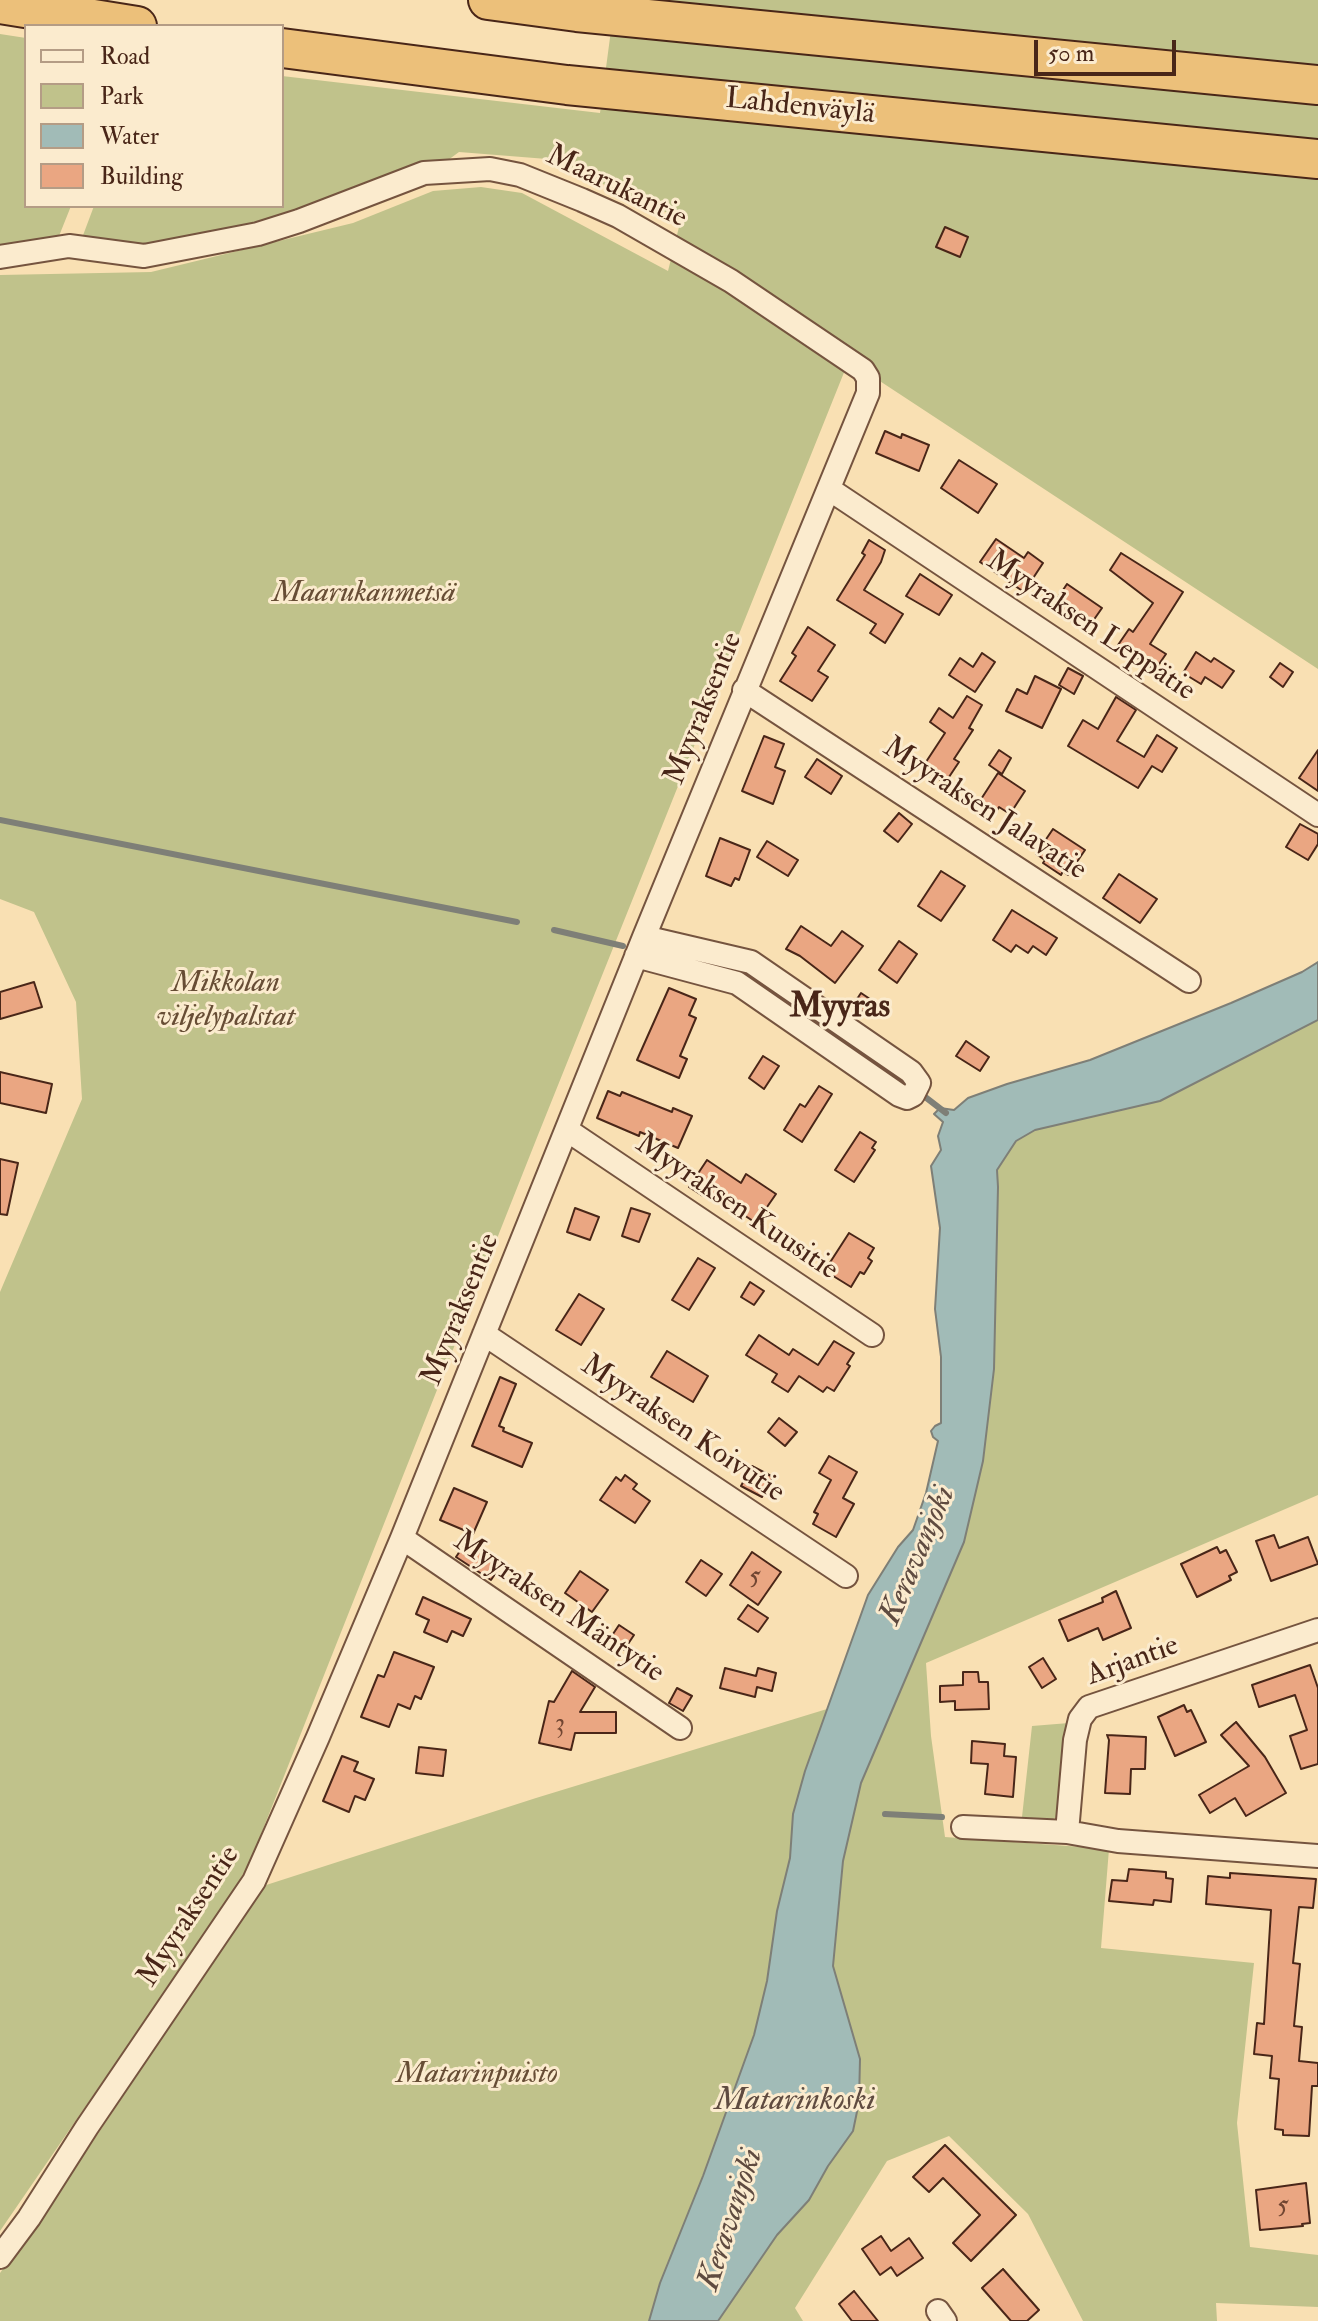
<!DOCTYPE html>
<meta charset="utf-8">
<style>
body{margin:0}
#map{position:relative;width:1318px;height:2321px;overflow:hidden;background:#f9e0b3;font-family:"IM FELL Double Pica",serif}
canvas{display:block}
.legend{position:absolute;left:24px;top:24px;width:260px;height:184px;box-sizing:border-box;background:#fbebce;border:2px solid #b49c85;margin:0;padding:10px 14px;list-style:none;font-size:24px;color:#492618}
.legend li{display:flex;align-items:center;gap:16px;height:40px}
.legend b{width:40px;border:2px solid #b49c85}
.scale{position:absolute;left:1034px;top:40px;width:142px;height:36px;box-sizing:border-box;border:4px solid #492618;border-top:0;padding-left:10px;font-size:24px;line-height:28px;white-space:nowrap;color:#492618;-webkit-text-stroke:6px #fbebce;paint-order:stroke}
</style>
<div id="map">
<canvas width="1318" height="2321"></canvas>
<ul class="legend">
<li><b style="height:10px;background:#fbebce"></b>Road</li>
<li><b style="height:22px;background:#c0c28b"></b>Park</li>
<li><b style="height:22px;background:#a1bbb7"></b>Water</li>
<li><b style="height:22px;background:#eaa682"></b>Building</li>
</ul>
<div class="scale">50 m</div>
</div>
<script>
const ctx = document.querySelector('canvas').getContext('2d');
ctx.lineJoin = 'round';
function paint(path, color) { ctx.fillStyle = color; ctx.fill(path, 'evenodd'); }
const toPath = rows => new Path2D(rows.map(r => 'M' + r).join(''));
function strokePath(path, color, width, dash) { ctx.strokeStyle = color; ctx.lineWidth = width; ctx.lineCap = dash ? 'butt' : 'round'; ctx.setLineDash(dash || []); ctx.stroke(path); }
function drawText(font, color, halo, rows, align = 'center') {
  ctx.font = font + ' "IM FELL Double Pica",serif'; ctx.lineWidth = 6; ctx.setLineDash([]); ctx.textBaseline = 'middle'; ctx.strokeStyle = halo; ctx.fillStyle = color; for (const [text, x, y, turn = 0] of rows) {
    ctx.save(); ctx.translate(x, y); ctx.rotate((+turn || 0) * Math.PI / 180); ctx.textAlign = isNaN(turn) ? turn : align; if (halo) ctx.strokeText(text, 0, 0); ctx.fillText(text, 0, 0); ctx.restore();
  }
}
const green = toPath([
 [615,0,1318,0,1318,669,863,370,847,365,538,1135,250,1862,232,1893,0,2231,0,1292,82,1099,76,1002,34,912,0,899,0,275,151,272,353,223,433,191,481,187,522,193,668,271,681,219,547,159,459,152,444,163,256,226,140,248,82,238,94,206,282,206,282,76,600,113],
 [0,34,26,38,26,206,71,206,59,236,0,246],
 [1318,1020,1318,1495,926,1663,931,1736,945,1837,1109,1849,1101,1948,1254,1963,1237,2123,1250,2247,1318,2255,1318,2307,1216,2303,1217,2321,1083,2321,1028,2214,949,2136,887,2161,795,2308,803,2321,718,2321,777,2235,809,2200,828,2166,853,2130,859,2102,860,2059,833,1966,843,1861,861,1783,887,1719,998,1187,996,1170,1016,1141,1035,1130,1160,1101],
 [827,1709,805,1771,793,1814,790,1858,777,1911,767,1981,754,2035,703,2176,660,2283,649,2321,0,2321,0,2273,63,2186,187,2001,260,1887,536,1798],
 [1069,1723,1060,1816,1050,1820,1022,1817,1032,1726]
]);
const water = toPath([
 [1318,962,1318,1020,1160,1101,1035,1130,1016,1141,997,1170,998,1187,994,1369,983,1461,964,1542,861,1783,843,1861,833,1966,860,2059,859,2102,853,2131,828,2166,809,2200,777,2235,718,2321,649,2321,660,2283,703,2176,754,2035,767,1981,777,1911,790,1858,793,1814,805,1771,868,1595,898,1547,913,1530,926,1493,938,1441,933,1437,931,1431,935,1426,941,1423,941,1357,935,1309,940,1228,931,1166,941,1150,938,1136,943,1122,934,1114,940,1108,954,1110,968,1098,1007,1084,1090,1060,1231,1003,1302,972,1318,962]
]);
const stream = toPath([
 [0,820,517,922],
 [554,930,623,946],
 [745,977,751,979,905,1084],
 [920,1093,946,1113],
 [885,1814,942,1817]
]);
const building = toPath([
 [945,227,968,237,960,257,936,247,945,227],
 [885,431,901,438,902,434,929,445,919,471,876,453,885,431],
 [959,460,997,484,978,513,941,488,959,460],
 [996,539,1024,558,1028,552,1043,563,1024,592,980,562,996,539],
 [869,540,885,550,881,562,864,590,903,614,885,643,870,633,876,624,837,600,865,555,862,553,869,540],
 [1121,553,1183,592,1150,644,1166,654,1155,670,1118,645,1129,629,1133,632,1153,603,1110,570,1121,553],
 [920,574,952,595,939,615,906,596,920,574],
 [1067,584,1102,608,1086,631,1051,608,1067,584],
 [808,627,835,645,818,671,828,677,812,701,780,681,796,656,792,653,808,627],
 [1196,652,1211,662,1214,658,1234,671,1222,688,1205,677,1201,684,1183,673,1196,652],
 [982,653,995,662,975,692,949,675,960,658,973,667,982,653],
 [1280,663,1293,672,1283,687,1270,677,1280,663],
 [1068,668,1083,676,1074,694,1059,685,1068,668],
 [1035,676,1061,689,1042,728,1006,711,1017,689,1027,694,1035,676],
 [967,696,982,705,969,728,973,730,954,759,959,762,945,783,922,768,945,733,930,722,939,708,953,718,967,696],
 [1116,697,1136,710,1117,741,1144,757,1157,735,1177,748,1162,772,1152,766,1138,788,1068,746,1083,720,1098,729,1116,697],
 [764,736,784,744,775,767,785,771,773,804,742,791,764,736],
 [999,750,1011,758,1002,774,989,765,999,750],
 [1318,750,1318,791,1299,778,1318,750],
 [817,759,842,776,831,794,805,777,817,759],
 [998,773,1025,791,1010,814,999,807,991,820,974,810,998,773],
 [899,813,912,824,898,842,884,831,899,813],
 [1300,824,1318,834,1318,844,1308,860,1286,847,1300,824],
 [1053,829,1085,850,1068,875,1063,871,1061,875,1043,863,1045,860,1036,854,1053,829],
 [720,838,750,850,739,880,735,878,731,886,706,876,720,838],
 [767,841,798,860,788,876,757,857,767,841],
 [941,871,965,886,941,921,918,906,941,871],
 [1119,874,1157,899,1140,923,1103,898,1119,874],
 [1012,910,1057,938,1046,955,1033,946,1028,953,1016,945,1011,952,993,940,1012,910],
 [801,926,831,946,842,931,863,946,835,983,800,956,786,949,801,926],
 [899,941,917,954,897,983,879,970,899,941],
 [34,982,42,1007,0,1019,0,992,34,982],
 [669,988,696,999,689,1015,696,1018,680,1056,687,1059,679,1078,637,1060,669,988],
 [861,993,879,1005,871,1017,853,1005,861,993],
 [966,1041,989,1057,980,1071,956,1056,966,1041],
 [763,1056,779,1066,764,1089,749,1078,763,1056],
 [0,1072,52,1084,46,1113,0,1103,0,1072],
 [819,1086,832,1094,802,1142,784,1130,800,1104,805,1107,819,1086],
 [608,1091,620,1096,622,1092,672,1112,673,1108,692,1116,678,1148,640,1132,639,1136,597,1118,608,1091],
 [860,1132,876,1142,872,1148,875,1150,854,1182,835,1170,860,1132],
 [0,1159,18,1163,7,1215,0,1214,0,1159],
 [707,1160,741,1183,746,1174,776,1194,756,1223,706,1190,703,1196,689,1187,707,1160],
 [575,1208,599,1217,590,1240,567,1232,575,1208],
 [631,1208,650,1214,639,1242,622,1236,631,1208],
 [849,1233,874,1248,868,1258,872,1261,864,1274,860,1272,851,1287,830,1274,834,1267,829,1264,849,1233],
 [698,1258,715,1268,689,1310,672,1300,698,1258],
 [750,1282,764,1291,754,1305,741,1297,750,1282],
 [579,1294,604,1309,581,1345,556,1330,579,1294],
 [759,1335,789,1355,793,1349,818,1365,834,1341,854,1353,847,1364,850,1366,834,1391,827,1387,823,1392,799,1376,788,1392,772,1382,777,1374,746,1355,759,1335],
 [667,1351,708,1376,693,1402,651,1377,667,1351],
 [500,1377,516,1384,499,1426,504,1428,503,1431,532,1443,522,1467,472,1446,500,1377],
 [779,1418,797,1432,785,1446,768,1432,779,1418],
 [829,1456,857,1472,843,1498,854,1504,836,1537,813,1524,818,1514,814,1512,831,1480,819,1473,829,1456],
 [752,1466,773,1477,762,1497,741,1486,752,1466],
 [625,1475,637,1484,633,1489,650,1501,635,1523,600,1500,616,1477,621,1481,625,1475],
 [454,1488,487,1502,473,1534,440,1520,454,1488],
 [1274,1535,1279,1548,1308,1537,1318,1564,1271,1581,1256,1541,1274,1535],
 [468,1539,503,1562,491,1580,456,1557,468,1539],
 [1217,1547,1220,1553,1226,1550,1237,1572,1229,1576,1231,1580,1197,1597,1181,1564,1217,1547],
 [752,1552,781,1572,758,1605,730,1585,752,1552],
 [701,1560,722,1574,706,1596,686,1582,701,1560],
 [580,1571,608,1590,592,1612,565,1593,580,1571],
 [1116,1591,1131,1628,1103,1640,1098,1628,1068,1641,1059,1620,1103,1602,1102,1598,1116,1591],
 [423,1597,471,1619,463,1636,452,1631,447,1642,424,1632,429,1620,416,1614,423,1597],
 [748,1605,768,1618,758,1632,738,1619,748,1605],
 [619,1625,634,1635,624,1650,609,1640,619,1625],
 [394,1652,434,1667,421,1699,415,1696,410,1709,398,1704,389,1727,361,1717,378,1675,384,1677,394,1652],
 [1043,1658,1056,1679,1042,1688,1029,1667,1043,1658],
 [1310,1665,1318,1688,1318,1764,1301,1769,1290,1736,1307,1730,1295,1695,1259,1707,1252,1685,1310,1665],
 [725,1668,756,1676,758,1668,776,1673,772,1691,757,1687,755,1697,720,1688,725,1668],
 [572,1671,595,1687,580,1712,616,1712,616,1733,575,1733,571,1750,539,1743,549,1701,554,1702,572,1671],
 [963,1672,978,1672,979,1682,988,1682,989,1709,955,1710,955,1701,940,1702,940,1686,963,1685,963,1672],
 [677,1688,692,1696,683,1711,669,1703,677,1688],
 [1184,1705,1187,1712,1191,1710,1206,1742,1175,1756,1158,1717,1184,1705],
 [1236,1722,1265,1757,1286,1793,1246,1816,1235,1798,1210,1813,1199,1795,1249,1766,1221,1735,1236,1722],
 [1107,1735,1146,1737,1145,1769,1131,1769,1130,1794,1105,1793,1109,1740,1107,1735],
 [972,1741,1005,1744,1004,1756,1016,1757,1013,1797,985,1794,988,1764,971,1763,972,1741],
 [419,1747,446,1750,443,1776,416,1773,419,1747],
 [342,1756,358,1762,354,1771,374,1779,365,1800,355,1796,349,1812,323,1801,342,1756],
 [1129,1869,1166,1872,1166,1878,1173,1879,1171,1902,1154,1900,1153,1905,1109,1901,1112,1880,1127,1881,1129,1869],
 [1230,1873,1316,1879,1313,1908,1299,1907,1293,1963,1300,1964,1294,2026,1302,2027,1299,2061,1318,2063,1318,2086,1312,2086,1309,2136,1283,2135,1283,2130,1275,2129,1279,2079,1270,2078,1272,2056,1254,2054,1257,2023,1264,2024,1271,1910,1206,1904,1208,1876,1230,1878,1230,1873],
 [945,2145,1016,2215,971,2261,953,2243,980,2215,943,2178,929,2192,913,2177,945,2145],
 [1306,2183,1310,2223,1302,2224,1303,2226,1260,2230,1256,2190,1306,2183],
 [881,2236,891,2251,909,2238,923,2258,897,2276,891,2267,880,2275,862,2249,881,2236],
 [1003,2269,1039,2310,1027,2321,1011,2321,982,2288,1003,2269],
 [854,2291,878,2321,852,2321,839,2304,854,2291]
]);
const minor = toPath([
 [0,257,69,246,144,256,258,234,299,221,424,173,490,169,520,175,582,200,618,216,731,281,863,370,868,378,868,393,644,937,402,1538,318,1737,254,1881,87,2127,29,2218,0,2257],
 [829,489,1318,815],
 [744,690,1189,981],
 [636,956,737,983,899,1095,907,1098,913,1095,919,1083,911,1072,751,962,644,937],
 [567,1130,872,1335],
 [484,1334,846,1576],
 [402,1538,680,1728],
 [963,1827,1067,1832,1118,1841,1318,1856],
 [1067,1832,1075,1740,1080,1719,1089,1707,1318,1630],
 [938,2311,945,2321]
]);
const motorway = toPath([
 [488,0,577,12,1318,85],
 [0,4,137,26],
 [282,48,567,85,1318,159]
]);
const numberNames = [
 ["5",755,1578],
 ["3",560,1725],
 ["5",1283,2207]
];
const streetNames = [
 ["Lahdenväylä",800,108,6],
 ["Maarukantie",616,188,26],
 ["Myyraksen Leppätie",1090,627,34],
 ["Myyraksentie",705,709,-68],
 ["Myyraksen Jalavatie",984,810,33],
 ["Myyraksen Kuusitie",736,1208,34],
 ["Myyraksentie",462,1310,-68],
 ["Myyraksen Koivutie",682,1430,34],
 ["Myyraksen Mäntytie",558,1608,34],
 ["Arjantie",1133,1662,-20],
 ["Myyraksentie",190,1917,-57]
];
const parkNames = [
 ["Maarukanmetsä",364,595],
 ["Mikkolan",226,985],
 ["viljelypalstat",226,1019],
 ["Matarinpuisto",477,2076]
];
const waterNames = [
 ["Keravanjoki",919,1556,-67],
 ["Matarinkoski",795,2102],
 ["Keravanjoki",732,2220,-72]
];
const quarterNames = [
 ["Myyras",840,1009]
];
paint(green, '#c0c28b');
paint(water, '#a1bbb7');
strokePath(water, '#7e7f77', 2);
strokePath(stream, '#7e7f77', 6);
paint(building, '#eaa682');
strokePath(building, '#492618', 2);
strokePath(minor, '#75543f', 26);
strokePath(motorway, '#492618', 42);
strokePath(minor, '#fbebce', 22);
strokePath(motorway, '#ecc07a', 38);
drawText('26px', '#714632', null, numberNames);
drawText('30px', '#492618', '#fbebce', streetNames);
drawText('italic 30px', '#674d35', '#fbebce', parkNames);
drawText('italic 32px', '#5f4b40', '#fbebce', waterNames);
drawText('bold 34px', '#492618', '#fbebce', quarterNames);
</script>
